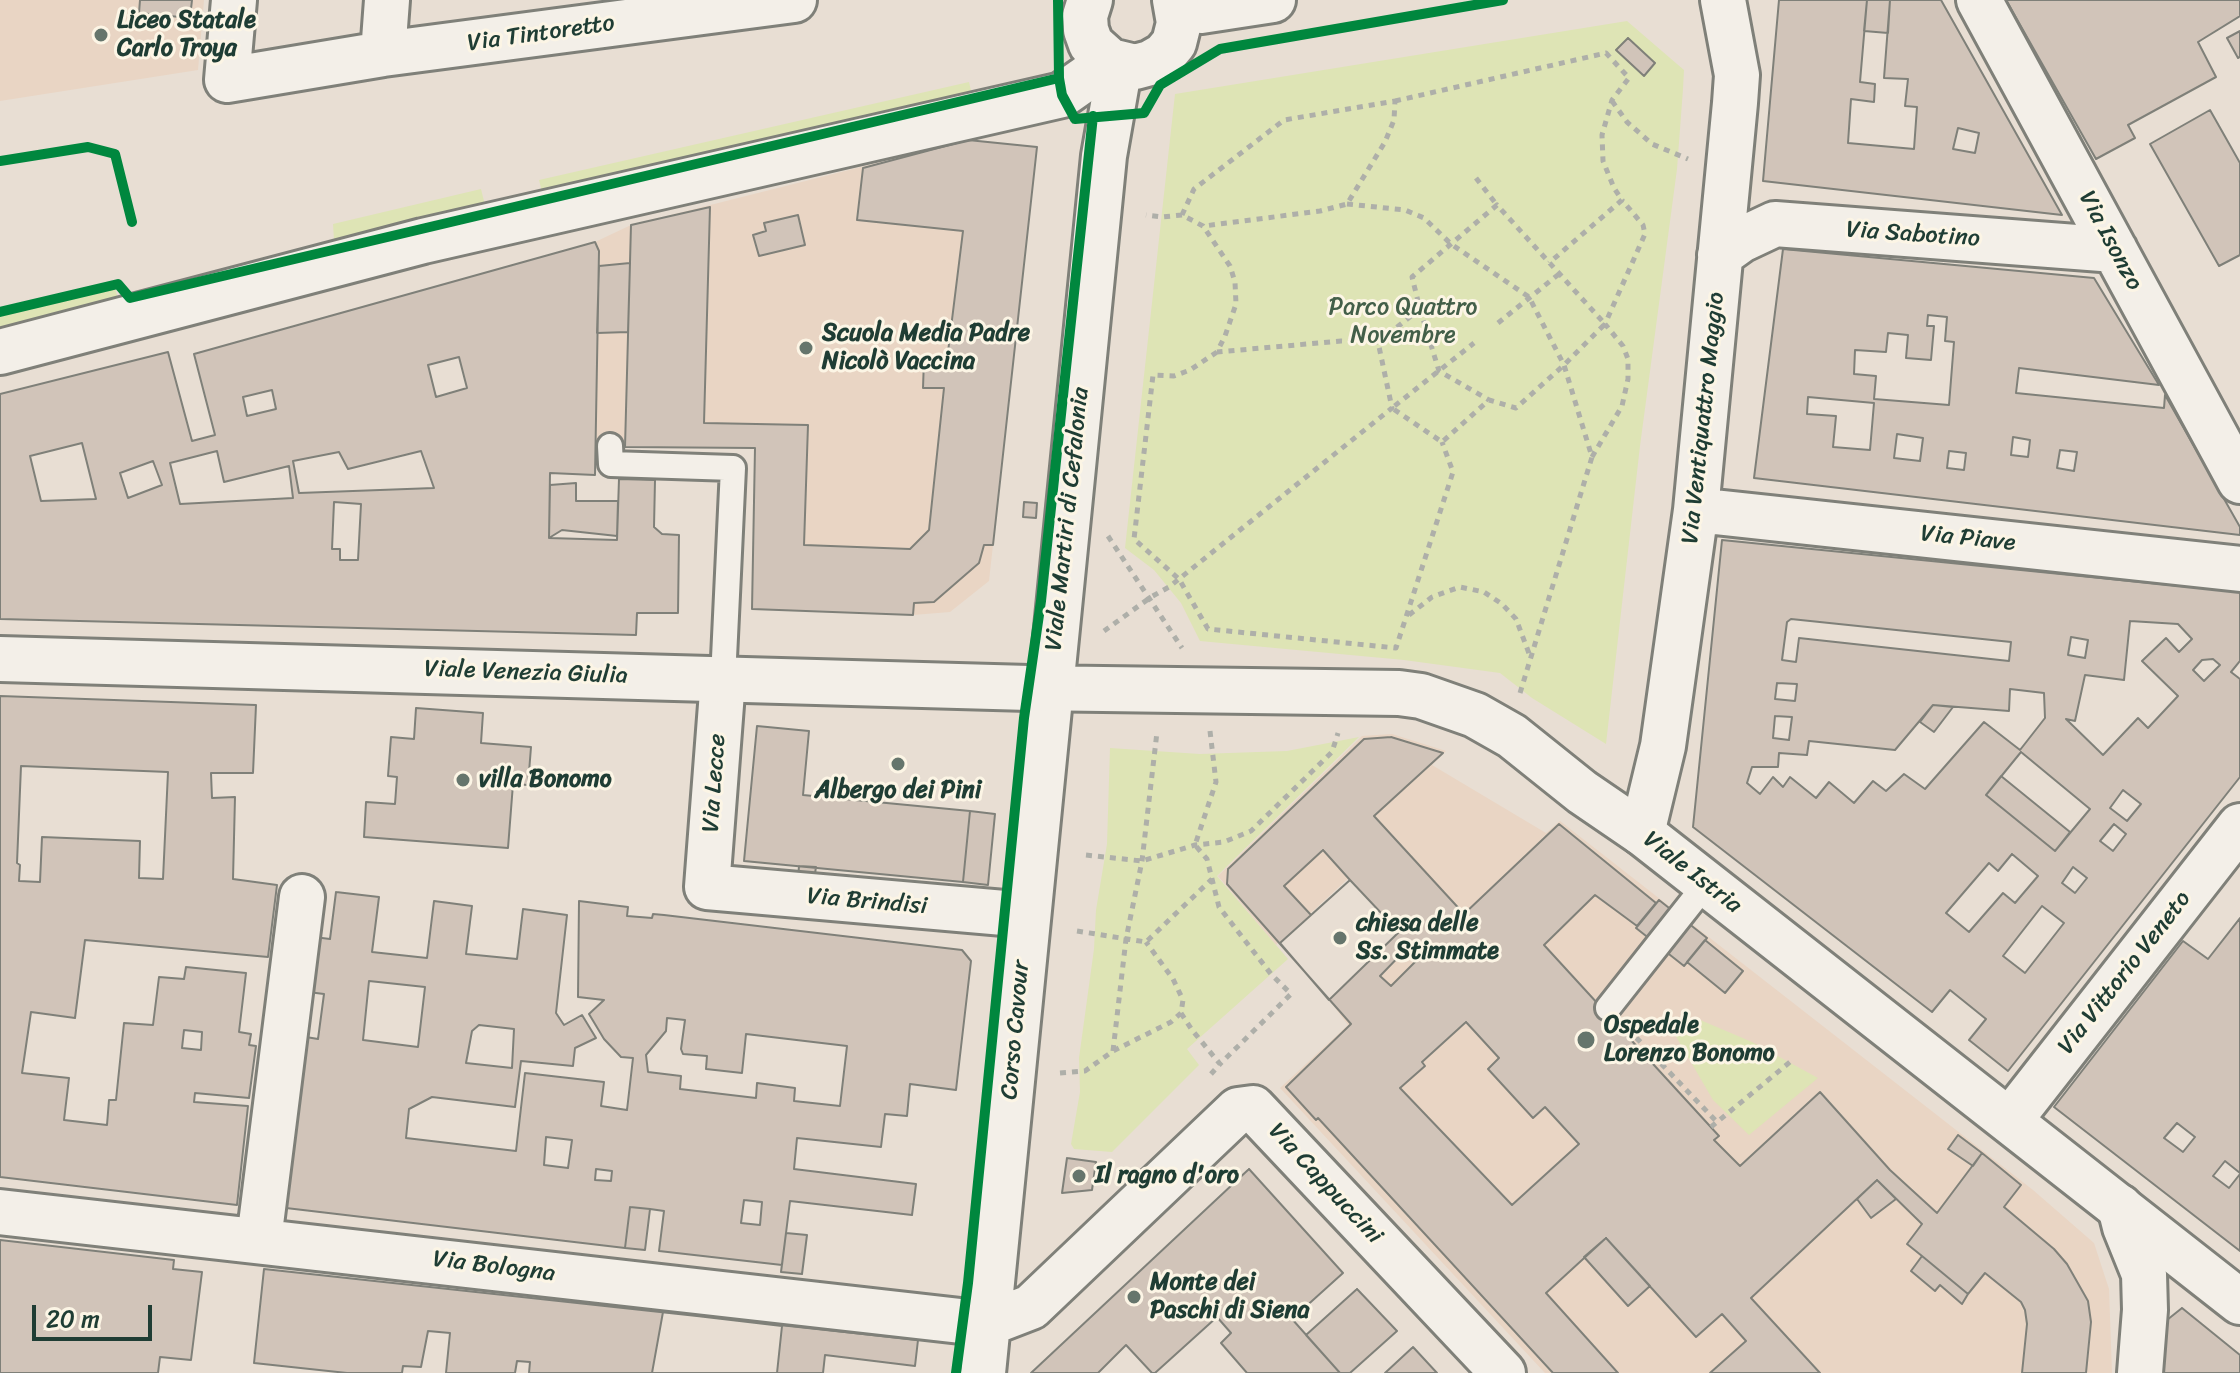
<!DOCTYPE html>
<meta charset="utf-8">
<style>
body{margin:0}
#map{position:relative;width:2240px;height:1373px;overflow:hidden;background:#e8ded3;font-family:Sriracha,sans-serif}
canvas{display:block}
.scale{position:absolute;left:32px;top:1305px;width:120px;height:36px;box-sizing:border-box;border:4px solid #1f3d34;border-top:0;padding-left:10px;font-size:24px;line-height:28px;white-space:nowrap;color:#1f3d34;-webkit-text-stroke:6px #fcf5e5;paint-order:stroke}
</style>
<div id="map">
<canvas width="2240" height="1373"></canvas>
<div class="scale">20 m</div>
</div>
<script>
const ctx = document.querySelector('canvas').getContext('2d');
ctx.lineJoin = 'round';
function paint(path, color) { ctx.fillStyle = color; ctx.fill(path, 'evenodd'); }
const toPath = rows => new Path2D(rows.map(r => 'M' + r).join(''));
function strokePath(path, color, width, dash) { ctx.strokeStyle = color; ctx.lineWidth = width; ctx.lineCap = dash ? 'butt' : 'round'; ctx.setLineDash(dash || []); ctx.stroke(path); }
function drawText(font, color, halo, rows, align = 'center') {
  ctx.font = font + ' Sriracha,sans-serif'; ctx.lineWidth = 6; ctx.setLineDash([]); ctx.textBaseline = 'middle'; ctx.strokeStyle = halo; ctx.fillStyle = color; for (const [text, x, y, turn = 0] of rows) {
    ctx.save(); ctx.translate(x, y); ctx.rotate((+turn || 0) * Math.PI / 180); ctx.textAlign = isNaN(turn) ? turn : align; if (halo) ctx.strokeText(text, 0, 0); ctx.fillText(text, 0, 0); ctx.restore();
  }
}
const built = toPath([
 [0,0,204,0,198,70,0,101],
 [968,140,1037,147,989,581,950,612,913,615,752,609,755,448,595,446,599,251,595,242,631,225],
 [1392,734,1446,751,1432,765,1546,833,1560,821,2033,1190,2094,1243,2109,1289,2112,1373,1545,1373,1280,1088,1348,1025,1329,1000,1403,932,1352,875,1276,945,1218,876,1362,736]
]);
const green = toPath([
 [1627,21,1684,70,1683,89,1677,169,1640,446,1606,744,1532,698,1500,673,1404,660,1200,641,1181,603,1154,570,1125,548,1175,94],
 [969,82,972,95,542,192,539,180],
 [481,189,485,205,334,240,333,224],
 [115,288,118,299,0,328,0,316],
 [1359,737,1217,876,1288,959,1187,1049,1199,1065,1112,1152,1074,1149,1071,1144,1080,1092,1079,1058,1094,949,1096,910,1107,844,1110,748,1200,754,1287,751],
 [1678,1019,1698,1019,1752,1042,1818,1078,1749,1135,1713,1100,1671,1028]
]);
const building = toPath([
 [140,0,192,0,190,18,139,13,140,0],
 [1779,0,1867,0,1860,82,1875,84,1874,102,1851,99,1848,143,1914,149,1917,107,1905,106,1908,79,1884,78,1890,0,1941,0,2062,215,1763,181,1779,0],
 [1958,128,1979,133,1975,153,1953,149,1958,128],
 [1867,0,1890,0,1888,33,1864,31,1867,0],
 [2006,0,2240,0,2240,16,2198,42,2216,77,2128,125,2135,138,2096,159,2006,0],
 [2240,31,2240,57,2238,58,2227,38,2240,31],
 [1628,38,1655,63,1644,76,1616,50,1628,38],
 [2210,110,2240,163,2240,255,2219,266,2150,144,2210,110],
 [968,140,1037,147,993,545,984,545,979,563,934,602,914,603,913,615,752,609,755,448,625,447,631,225,710,207,704,423,808,425,804,545,910,549,929,530,944,388,923,388,924,359,947,360,963,231,857,220,863,168,968,140],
 [798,215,805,245,759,256,753,235,766,231,764,223,798,215],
 [595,242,599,251,595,475,550,473,549,538,617,540,619,479,655,480,654,527,662,534,679,535,678,613,637,613,636,635,0,619,0,394,168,352,192,441,215,435,194,354,595,242],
 [459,357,467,388,436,397,428,365,459,357],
 [272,390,276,409,247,416,243,397,272,390],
 [82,443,96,499,41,501,30,456,82,443],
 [217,451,224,482,289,466,293,498,180,504,170,463,217,451],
 [421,451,434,488,299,493,293,461,339,452,348,469,421,451],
 [153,461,162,485,128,498,120,473,153,461],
 [334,502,361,504,358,560,340,560,340,549,332,549,334,502],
 [1783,249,2094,278,2159,385,2019,368,2016,393,2164,408,2165,395,2240,527,2240,535,1754,478,1783,249],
 [1928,315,1947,317,1945,341,1954,342,1949,405,1874,399,1876,376,1854,374,1855,350,1886,352,1888,333,1908,335,1906,358,1931,360,1934,326,1927,326,1928,315],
 [1808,397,1874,403,1870,450,1833,447,1836,416,1807,414,1808,397],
 [1897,434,1923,438,1920,461,1894,458,1897,434],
 [2013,437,2030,440,2028,457,2011,455,2013,437],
 [2060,450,2077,452,2074,471,2057,468,2060,450],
 [1949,451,1966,453,1964,470,1947,468,1949,451],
 [630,263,628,332,597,333,599,266,630,263],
 [576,483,576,501,618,501,617,536,562,530,549,538,550,485,576,483],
 [1024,502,1037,503,1036,518,1023,517,1024,502],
 [1722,540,2180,586,2240,590,2240,661,2231,672,2240,679,2240,777,2008,1071,1969,1040,1986,1019,1950,990,1932,1012,1693,827,1722,540],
 [1791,619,2011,642,2009,661,1799,638,1796,662,1782,660,1787,622,1791,619],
 [2130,621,2178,624,2192,639,2179,652,2166,638,2142,661,2178,696,2148,728,2138,718,2103,755,2066,719,2075,721,2085,675,2124,680,2130,621],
 [2071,637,2088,640,2085,658,2068,655,2071,637],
 [2213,659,2220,665,2204,681,2193,670,2202,660,2213,659],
 [1777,683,1797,684,1795,701,1775,699,1777,683],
 [2010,689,2044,693,2045,718,2020,750,1984,722,1925,789,1904,774,1886,791,1873,781,1854,803,1829,782,1816,798,1790,777,1783,787,1773,777,1760,794,1747,783,1752,767,1778,767,1779,753,1807,755,1809,741,1895,750,1933,705,2009,711,2010,689],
 [1775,716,1792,717,1789,740,1773,738,1775,716],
 [2021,752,2090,809,2055,851,1986,795,2021,752],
 [2123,790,2141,804,2127,821,2110,808,2123,790],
 [2114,824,2126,834,2113,851,2100,841,2114,824],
 [2012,854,2038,876,2015,903,2003,893,1969,932,1946,913,1989,863,1998,871,2012,854],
 [2073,867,2087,878,2075,893,2062,883,2073,867],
 [2042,906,2064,923,2025,973,2003,956,2042,906],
 [0,696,256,705,253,773,211,773,212,798,235,797,233,879,277,885,268,957,85,940,75,1018,31,1012,22,1073,69,1078,64,1120,107,1125,109,1100,116,1100,124,1023,153,1025,159,977,184,979,186,967,246,973,239,1032,251,1034,249,1045,256,1046,249,1098,195,1093,194,1102,248,1106,237,1205,0,1177,0,696],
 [21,766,168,772,163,879,139,878,140,841,42,837,40,882,19,881,20,865,17,863,21,766],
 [184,1030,202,1032,201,1050,182,1048,184,1030],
 [1933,705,1953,707,1934,732,1920,722,1933,705],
 [416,708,483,713,481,743,531,747,528,785,513,784,508,848,364,837,366,802,395,804,397,777,388,776,391,737,414,739,416,708],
 [757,726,809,731,803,795,970,811,963,882,744,861,757,726],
 [1391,737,1443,753,1374,816,1464,914,1559,824,1656,903,1637,926,1595,895,1544,945,1719,1136,1714,1140,1740,1166,1820,1092,1890,1170,1937,1213,1982,1153,2021,1185,2004,1207,2054,1249,2067,1264,2088,1301,2091,1322,2086,1373,2022,1373,2027,1324,2025,1310,2021,1302,1985,1273,1968,1294,1922,1256,1907,1244,1922,1224,1877,1180,1751,1298,1820,1373,1710,1373,1746,1341,1722,1314,1696,1337,1606,1238,1546,1293,1618,1373,1553,1373,1318,1118,1316,1120,1286,1087,1351,1024,1227,884,1228,869,1364,739,1391,737],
 [1323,850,1350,880,1311,915,1284,886,1323,850],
 [1412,943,1423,954,1391,986,1380,976,1412,943],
 [1466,1022,1499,1058,1488,1069,1533,1118,1545,1107,1579,1144,1512,1205,1400,1088,1425,1066,1422,1062,1466,1022],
 [2001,776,2070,832,2055,851,1986,795,2001,776],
 [970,811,995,814,988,885,963,882,970,811],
 [799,866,816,867,814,880,798,878,799,866],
 [1350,880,1399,932,1329,1000,1280,943,1350,880],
 [336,892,379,897,372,952,427,958,434,901,472,906,466,954,517,959,523,909,567,915,556,1013,564,1025,582,1015,596,1038,575,1048,573,1066,521,1061,515,1107,432,1097,409,1109,406,1138,516,1151,525,1073,604,1082,601,1106,627,1110,633,1058,621,1057,604,1039,589,1014,604,1000,578,997,579,901,628,907,627,916,652,918,653,914,664,915,962,950,971,961,956,1090,910,1084,907,1116,885,1114,881,1147,797,1138,794,1169,916,1184,912,1215,790,1201,782,1265,659,1251,664,1211,650,1209,630,1207,625,1248,286,1208,306,1037,318,1039,324,994,308,992,314,937,330,939,336,892],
 [369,981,425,987,418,1047,363,1040,369,981],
 [667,1018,685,1020,681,1049,683,1054,707,1056,706,1069,742,1073,746,1034,847,1046,840,1106,794,1101,795,1088,757,1083,756,1098,680,1089,681,1076,648,1072,646,1055,666,1031,667,1018],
 [479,1025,514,1029,512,1068,466,1063,472,1031,479,1025],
 [546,1137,572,1140,568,1168,544,1165,546,1137],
 [596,1169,612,1171,611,1181,595,1180,596,1169],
 [744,1200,762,1202,760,1225,741,1223,744,1200],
 [1659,900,1707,938,1684,966,1636,928,1659,900],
 [2240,918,2240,1173,2225,1161,2213,1176,2229,1188,2240,1174,2240,1251,2054,1107,2183,941,2208,959,2240,918],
 [2177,1123,2195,1137,2183,1152,2164,1138,2177,1123],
 [1705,940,1743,971,1725,993,1687,962,1705,940],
 [1958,1135,1982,1153,1973,1166,1948,1149,1958,1135],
 [1067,1158,1096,1162,1092,1190,1062,1193,1067,1158],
 [1249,1169,1343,1273,1292,1319,1340,1373,1247,1373,1221,1343,1231,1333,1217,1317,1155,1373,1152,1373,1126,1345,1098,1373,1031,1373,1249,1169],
 [1877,1180,1896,1199,1871,1218,1857,1199,1877,1180],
 [630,1207,650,1209,645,1250,625,1248,630,1207],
 [786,1233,807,1235,802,1274,781,1272,786,1233],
 [1606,1238,1650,1286,1628,1306,1584,1257,1606,1238],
 [0,1240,174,1260,173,1269,202,1272,191,1360,160,1357,158,1373,0,1373,0,1240],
 [1922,1256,1968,1294,1962,1304,1940,1285,1935,1291,1911,1271,1922,1256],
 [264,1269,918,1340,915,1366,825,1355,823,1373,529,1373,530,1362,517,1361,515,1373,446,1373,450,1333,428,1331,421,1367,403,1366,402,1373,347,1373,254,1363,264,1269],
 [1357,1289,1397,1331,1350,1373,1340,1373,1306,1335,1357,1289],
 [2182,1308,2240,1355,2240,1373,2160,1373,2162,1324,2182,1308],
 [663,1312,782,1326,777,1373,652,1373,663,1312],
 [1413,1347,1437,1373,1385,1373,1413,1347]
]);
const path = toPath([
 [1395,101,1606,53,1629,78,1612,100,1602,135,1603,161,1614,188,1622,200,1549,263],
 [1612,101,1627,122,1652,144,1688,159],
 [1476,178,1497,205],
 [1347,204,1405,210,1424,218,1451,244,1529,297,1564,365,1592,457,1520,693],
 [1182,215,1194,189,1284,120,1395,101,1394,120,1385,142,1347,204,1320,211,1204,226],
 [1420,309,1439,371,1489,400],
 [1498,323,1559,274],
 [1378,342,1420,309,1412,277,1497,205,1605,324,1564,365,1516,408,1489,400,1442,442,1392,408,1474,343],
 [1217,352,1190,370,1174,376,1153,375,1134,539,1179,579,1208,629,1396,648,1453,472,1442,442],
 [1592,457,1622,406,1628,379,1628,359,1623,346,1605,324,1645,234,1643,225,1622,200],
 [1108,536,1182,648],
 [1409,615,1432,597,1460,587,1484,592,1502,604,1516,619,1530,656],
 [1104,631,1151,597,1169,587,1392,408,1378,342,1341,341,1217,352,1225,336,1236,304,1235,282,1230,266,1203,226,1182,215,1162,217,1146,215],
 [1210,731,1216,782,1195,845,1207,859,1219,907,1271,974,1291,994,1220,1064],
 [1086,855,1142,861,1195,845,1224,842,1251,831,1332,752,1338,733],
 [1077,931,1146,942,1212,879],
 [1181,1013,1192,1030,1220,1064,1211,1074],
 [1628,1029,1717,1122],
 [1113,1051,1126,939,1142,861,1157,732],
 [1060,1073,1085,1071,1113,1051,1171,1022,1181,1013,1183,1000,1173,979,1146,942],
 [1711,1127,1790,1062]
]);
const service = toPath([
 [610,446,611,464,733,468,723,679],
 [1608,1008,1706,884]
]);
const minor = toPath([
 [234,0,227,80,383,54,387,0],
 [1979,0,2240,481],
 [383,54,794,0],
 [1720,255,1741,240,1775,224,2115,250],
 [0,352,423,241,1062,95,1092,74,1101,55],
 [1696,510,2240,569],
 [723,679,707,887,1027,915],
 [1642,833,1663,746,1696,510,1735,103,1737,75,1723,0],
 [2010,1120,2240,826],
 [2120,1207,2125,1227,2144,1274,2145,1310,2140,1373],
 [0,1212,987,1324,1031,1307,1238,1110,1253,1108,1503,1373],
 [259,1240,302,897],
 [983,1373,1051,688]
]);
const tertiary = toPath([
 [1201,11,1273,0]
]);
const secondary = toPath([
 [1090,0,1085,16,1086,30,1091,44,1110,61,1135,67,1150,63,1164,55,1174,43,1179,23,1175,0],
 [0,659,1029,688,1399,693,1421,696,1475,715,1512,736,1582,792,1642,833,2240,1302],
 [1051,688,1104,156,1120,65]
]);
const cycleway = toPath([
 [1059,78,1062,95,1075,119,1144,113,1160,85,1220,49,1503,0],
 [0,161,88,147,115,154,132,222],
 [0,312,118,284,130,298,1059,78,1058,0],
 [956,1373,968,1283,1024,718,1041,601,1093,116]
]);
const markers = [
 [101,35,8,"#65756c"],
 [806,348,8,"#65756c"],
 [898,764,8,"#65756c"],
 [463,780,8,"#65756c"],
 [1340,938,8,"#65756c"],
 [1586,1040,10,"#65756c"],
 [1079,1176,8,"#65756c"],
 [1134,1297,8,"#65756c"]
];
const poiNames = [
 ["Liceo Statale",117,21],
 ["Carlo Troya",117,49],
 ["Scuola Media Padre",822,334],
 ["Nicolò Vaccina",822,362],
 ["villa Bonomo",479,780],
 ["Albergo dei Pini",898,791,"center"],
 ["chiesa delle",1356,924],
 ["Ss. Stimmate",1356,952],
 ["Ospedale",1604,1026],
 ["Lorenzo Bonomo",1604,1054],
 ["Il ragno d'oro",1095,1176],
 ["Monte dei",1150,1283],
 ["Paschi di Siena",1150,1311]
];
const streetNames = [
 ["Via Tintoretto",541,34,-8],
 ["Via Sabotino",1913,235,4],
 ["Via Isonzo",2110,241,62],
 ["Via Ventiquattro Maggio",1704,418,-84],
 ["Viale Martiri di Cefalonia",1068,519,-84],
 ["Via Piave",1968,539,6],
 ["Viale Venezia Giulia",526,673,2],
 ["Via Lecce",715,783,-86],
 ["Viale Istria",1692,873,38],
 ["Via Brindisi",867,902,5],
 ["Via Vittorio Veneto",2125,973,-52],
 ["Corso Cavour",1016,1030,-85],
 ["Via Cappuccini",1325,1184,47],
 ["Via Bologna",494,1267,7]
];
const parkNames = [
 ["Parco Quattro",1403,308],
 ["Novembre",1403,336]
];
paint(built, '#e9d5c4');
paint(green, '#dee4b5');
paint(building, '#d1c4b9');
strokePath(building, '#7f8079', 2);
strokePath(service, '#7f8079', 30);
strokePath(minor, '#7f8079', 50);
strokePath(tertiary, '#7f8079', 50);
strokePath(secondary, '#7f8079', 50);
strokePath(path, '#aeafa9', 5, [6, 6]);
strokePath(service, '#f3efe8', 24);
strokePath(minor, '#f3efe8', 44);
strokePath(tertiary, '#f3efe8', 44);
strokePath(secondary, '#f3efe8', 44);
strokePath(cycleway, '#00873e', 10);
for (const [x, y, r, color] of markers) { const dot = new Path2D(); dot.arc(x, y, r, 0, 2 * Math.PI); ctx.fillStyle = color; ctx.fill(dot); strokePath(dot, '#fcf5e5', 3); }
drawText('bold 24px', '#1f3d34', '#fcf5e5', poiNames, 'left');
drawText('24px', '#1f3d34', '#fcf5e5', streetNames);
drawText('24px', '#435f49', '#fcf5e5', parkNames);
</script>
